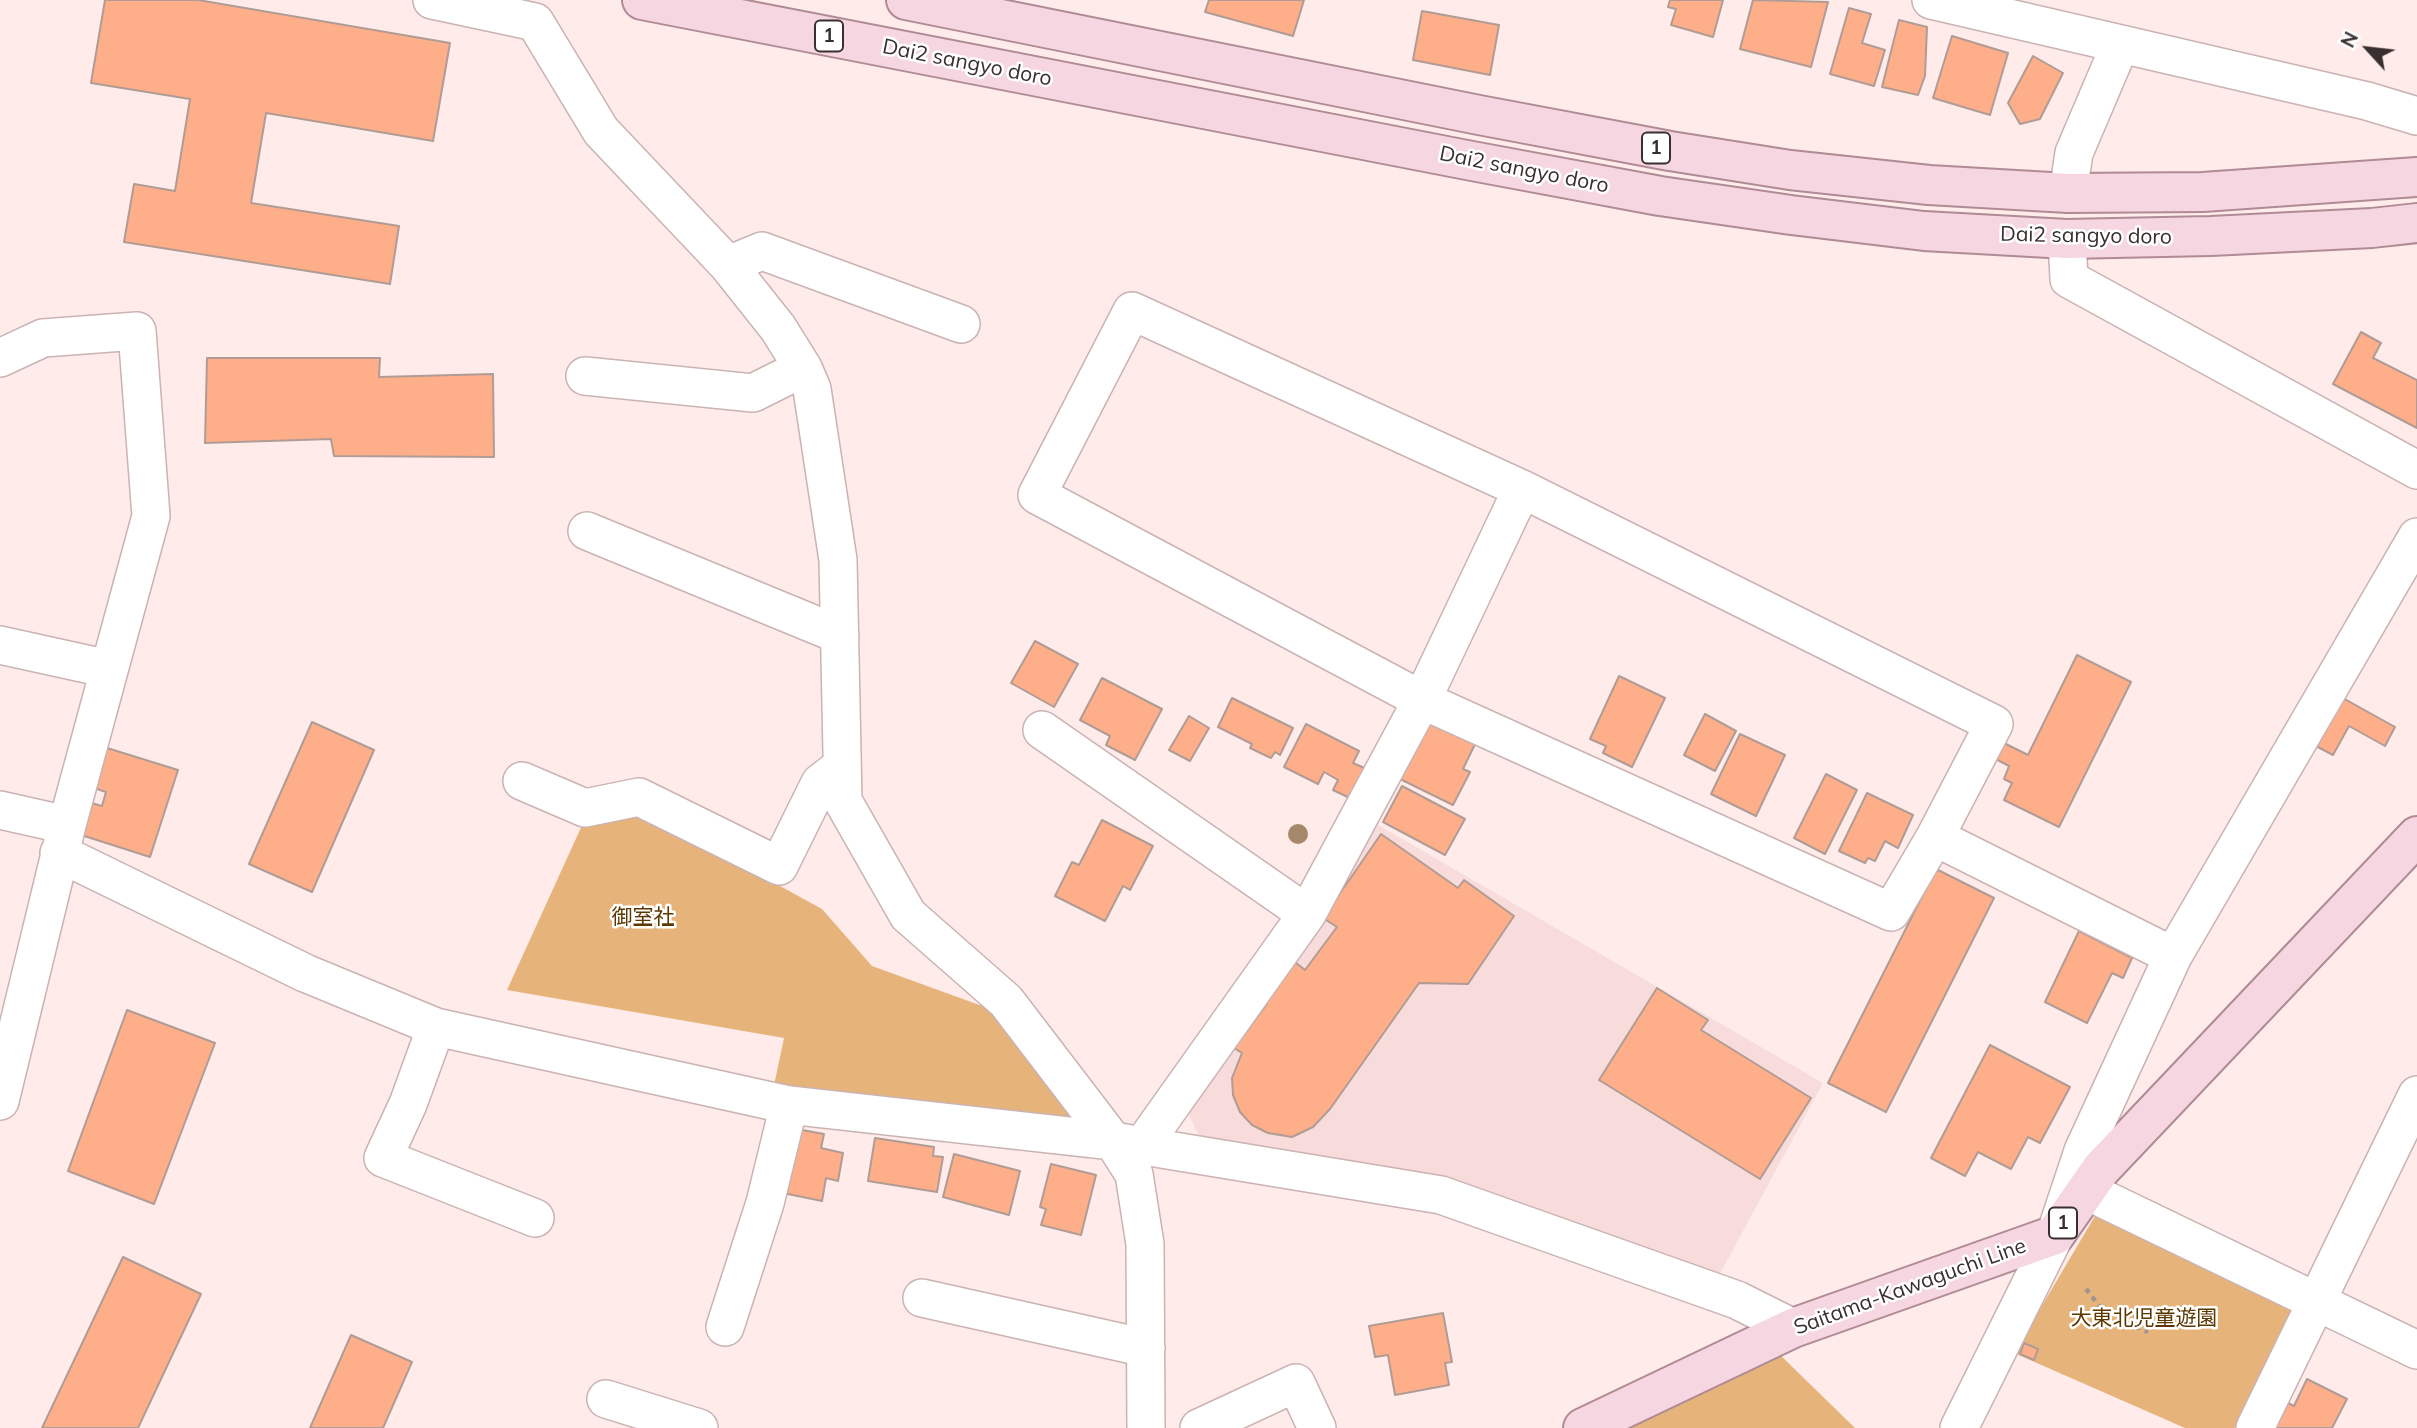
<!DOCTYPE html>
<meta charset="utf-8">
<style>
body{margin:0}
#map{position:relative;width:2417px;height:1428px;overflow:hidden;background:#feebea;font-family:Mulish,sans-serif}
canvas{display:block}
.north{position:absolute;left:2333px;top:14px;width:70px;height:70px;-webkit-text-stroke:5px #fff;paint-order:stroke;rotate:297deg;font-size:19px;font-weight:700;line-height:28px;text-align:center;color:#382f2e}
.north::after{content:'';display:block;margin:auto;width:24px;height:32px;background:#382f2e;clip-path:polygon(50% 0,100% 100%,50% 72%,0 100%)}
</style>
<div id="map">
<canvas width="2417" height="1428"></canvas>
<div class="north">N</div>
</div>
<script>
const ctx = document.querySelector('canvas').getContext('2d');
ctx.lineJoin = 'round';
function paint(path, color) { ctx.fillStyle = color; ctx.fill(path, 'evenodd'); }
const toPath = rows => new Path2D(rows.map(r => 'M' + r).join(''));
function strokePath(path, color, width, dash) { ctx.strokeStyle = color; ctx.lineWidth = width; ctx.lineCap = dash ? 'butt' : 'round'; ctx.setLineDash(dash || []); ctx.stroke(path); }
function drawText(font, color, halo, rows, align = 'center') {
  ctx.font = font + ' Mulish,"Noto Sans JP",sans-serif'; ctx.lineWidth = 5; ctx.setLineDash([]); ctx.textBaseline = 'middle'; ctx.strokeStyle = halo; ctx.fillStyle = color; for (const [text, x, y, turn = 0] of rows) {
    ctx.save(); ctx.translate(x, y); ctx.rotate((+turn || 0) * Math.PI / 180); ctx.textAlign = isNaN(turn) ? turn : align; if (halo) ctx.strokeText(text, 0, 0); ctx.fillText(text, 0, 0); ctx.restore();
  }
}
const built = toPath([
 [1378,825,1823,1083,1716,1281,1453,1186,1199,1136,1185,1107]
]);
const green = toPath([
 [634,806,822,909,872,966,996,1011,1092,1128,773,1090,784,1038,507,990,584,821],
 [2105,1207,2305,1304,2244,1428,2185,1428,2014,1353,2095,1216],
 [1775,1350,1855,1428,1610,1428]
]);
const building = toPath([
 [105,0,198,0,450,43,433,141,266,113,251,203,399,226,390,284,124,242,134,184,175,191,190,99,91,83,105,0],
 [1209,0,1304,0,1293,36,1205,12,1209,0],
 [1670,0,1723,0,1713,37,1671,25,1676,9,1668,7,1670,0],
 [1753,0,1828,2,1811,67,1740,49,1753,0],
 [1849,8,1871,14,1862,43,1885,50,1874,86,1830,74,1849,8],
 [1422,11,1499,25,1490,75,1413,60,1422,11],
 [1899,20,1927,27,1925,76,1918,95,1882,87,1899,20],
 [1952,36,2008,53,1990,115,1933,98,1952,36],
 [2033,56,2063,73,2040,119,2020,124,2008,103,2033,56],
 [2361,332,2381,343,2373,358,2417,380,2417,428,2333,384,2361,332],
 [207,358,380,358,379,377,493,374,494,457,334,456,331,439,205,443,207,358],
 [1035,641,1078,664,1054,707,1011,683,1035,641],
 [2077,655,2131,682,2059,827,2004,800,2012,783,2004,779,2009,766,1992,757,2000,741,2028,755,2077,655],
 [1619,676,1665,698,1632,767,1603,753,1606,746,1590,739,1619,676],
 [1102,678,1162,709,1135,760,1106,745,1110,736,1080,720,1102,678],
 [2341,697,2395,727,2385,746,2349,726,2333,755,2314,745,2341,697],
 [1232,698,1293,728,1280,755,1275,752,1271,758,1250,748,1252,744,1218,727,1232,698],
 [1705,714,1736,731,1715,771,1684,755,1705,714],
 [1432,715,1478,738,1463,769,1470,772,1453,805,1400,779,1432,715],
 [1189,716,1209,728,1190,761,1169,750,1189,716],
 [312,722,374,750,312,892,249,864,312,722],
 [1306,724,1359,751,1353,763,1369,770,1354,800,1333,790,1338,780,1324,772,1318,784,1284,767,1306,724],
 [1740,734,1785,755,1756,816,1711,794,1740,734],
 [107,748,178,770,150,857,78,834,88,802,102,806,106,792,94,788,107,748],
 [1826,774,1857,790,1825,854,1794,838,1826,774],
 [1402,786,1465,819,1445,855,1383,822,1402,786],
 [1867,793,1913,815,1898,848,1885,841,1875,861,1868,858,1865,863,1839,851,1867,793],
 [1102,820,1153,846,1130,890,1123,886,1105,921,1055,896,1072,862,1079,865,1102,820],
 [1381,834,1458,888,1464,880,1514,916,1468,984,1419,983,1330,1109,1313,1127,1292,1137,1268,1133,1252,1125,1240,1112,1233,1095,1232,1078,1242,1053,1234,1048,1267,1004,1262,1001,1291,959,1305,970,1337,927,1323,918,1381,834],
 [1936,869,1994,898,1886,1112,1828,1083,1936,869],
 [2079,931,2132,958,2123,978,2112,973,2087,1023,2045,1002,2079,931],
 [1657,988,1708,1020,1701,1030,1811,1098,1760,1179,1599,1080,1657,988],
 [127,1010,215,1043,154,1204,68,1171,127,1010],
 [1990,1045,2070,1087,2040,1143,2028,1137,2011,1169,1978,1152,1965,1176,1931,1158,1990,1045],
 [802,1130,824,1134,821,1148,843,1153,838,1181,826,1178,822,1201,783,1193,802,1130],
 [875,1138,934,1147,933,1156,943,1157,937,1192,868,1181,875,1138],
 [954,1154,1020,1171,1009,1215,943,1197,954,1154],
 [1051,1164,1096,1175,1081,1235,1041,1225,1046,1209,1040,1207,1051,1164],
 [123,1257,201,1294,138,1428,42,1428,123,1257],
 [1443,1313,1452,1362,1445,1363,1449,1385,1395,1395,1388,1355,1375,1357,1369,1326,1443,1313],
 [351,1335,412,1362,383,1428,310,1428,351,1335],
 [2024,1343,2038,1349,2034,1360,2020,1354,2024,1343],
 [2307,1379,2347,1399,2332,1428,2275,1428,2288,1403,2294,1406,2307,1379]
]);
const path = toPath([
 [2086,1289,2100,1307],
 [2117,1319,2148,1332]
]);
const street = toPath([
 [432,0,535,22,601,131,728,265,778,328,803,368,812,389,838,560,843,801,908,915,1006,1001,1113,1141,1134,1174,1145,1244,1146,1428],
 [1931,0,2367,101,2417,116],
 [2068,193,2074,153,2120,45],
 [2067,239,2069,279,2417,470],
 [728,265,762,251,961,324],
 [0,358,43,338,137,331,151,516,67,825,0,1101],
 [585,376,753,393,803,368],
 [587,531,840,635],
 [0,645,109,669],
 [1042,730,1307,914],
 [522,781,585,808,639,797,779,866,820,783,842,766],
 [0,810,67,825],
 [1935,837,1891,912,1422,700,1037,495,1132,311,1522,489,1994,724,1935,837,2173,956],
 [59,853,305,973,436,1027,789,1105,1113,1141,1441,1195,1737,1300,1793,1328],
 [436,1027,408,1104,383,1158,535,1218],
 [1142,1146,1307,914,1422,700,1522,489],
 [2087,1191,2417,1350],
 [922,1298,1146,1348],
 [725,1327,765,1203,789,1105],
 [606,1399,699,1428],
 [1199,1428,1296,1383,1317,1428],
 [1959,1428,2055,1235,2083,1151,2173,956,2417,537],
 [2255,1428,2417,1095]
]);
const primary = toPath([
 [642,0,1472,161,1660,196,1791,215,1924,231,2067,239,2211,236,2372,228,2417,223],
 [906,0,1479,115,1670,151,1790,170,1929,185,2068,193,2203,192,2417,177],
 [1583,1428,1793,1328,2055,1235,2101,1169,2417,836]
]);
const trees = [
 [1298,834]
];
const shields = [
 [829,36,28],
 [1656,148,28],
 [2063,1223,28]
];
const shieldNames = [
 ["1",829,36],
 ["1",1656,148],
 ["1",2063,1223]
];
const streetNames = [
 ["Dai2 sangyo doro",967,63,11],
 ["Dai2 sangyo doro",1524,170,11],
 ["Dai2 sangyo doro",2086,236,1],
 ["Saitama-Kawaguchi Line",1910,1287,-20]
];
const parkNames = [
 ["御室社",643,918],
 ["大東北児童遊園",2144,1319]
];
paint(built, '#f7dcdb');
paint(green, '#e6b47b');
paint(building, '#ffae8a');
strokePath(building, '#b09c94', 2);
strokePath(street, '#cab3b2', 40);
strokePath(primary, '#b08a95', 42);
strokePath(path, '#a19392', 4.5, [5, 5]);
strokePath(street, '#fff', 37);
strokePath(primary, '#f6d6e0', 38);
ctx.fillStyle = '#a58869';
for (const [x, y] of trees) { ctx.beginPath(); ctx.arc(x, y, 10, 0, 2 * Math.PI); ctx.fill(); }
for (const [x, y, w] of shields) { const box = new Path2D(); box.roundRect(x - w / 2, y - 15.5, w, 31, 5); ctx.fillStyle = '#fff'; ctx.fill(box); strokePath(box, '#382f2e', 2); }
drawText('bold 19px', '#382f2e', null, shieldNames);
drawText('21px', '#382f2e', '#fff', streetNames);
drawText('21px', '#5c3700', '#fff', parkNames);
</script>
